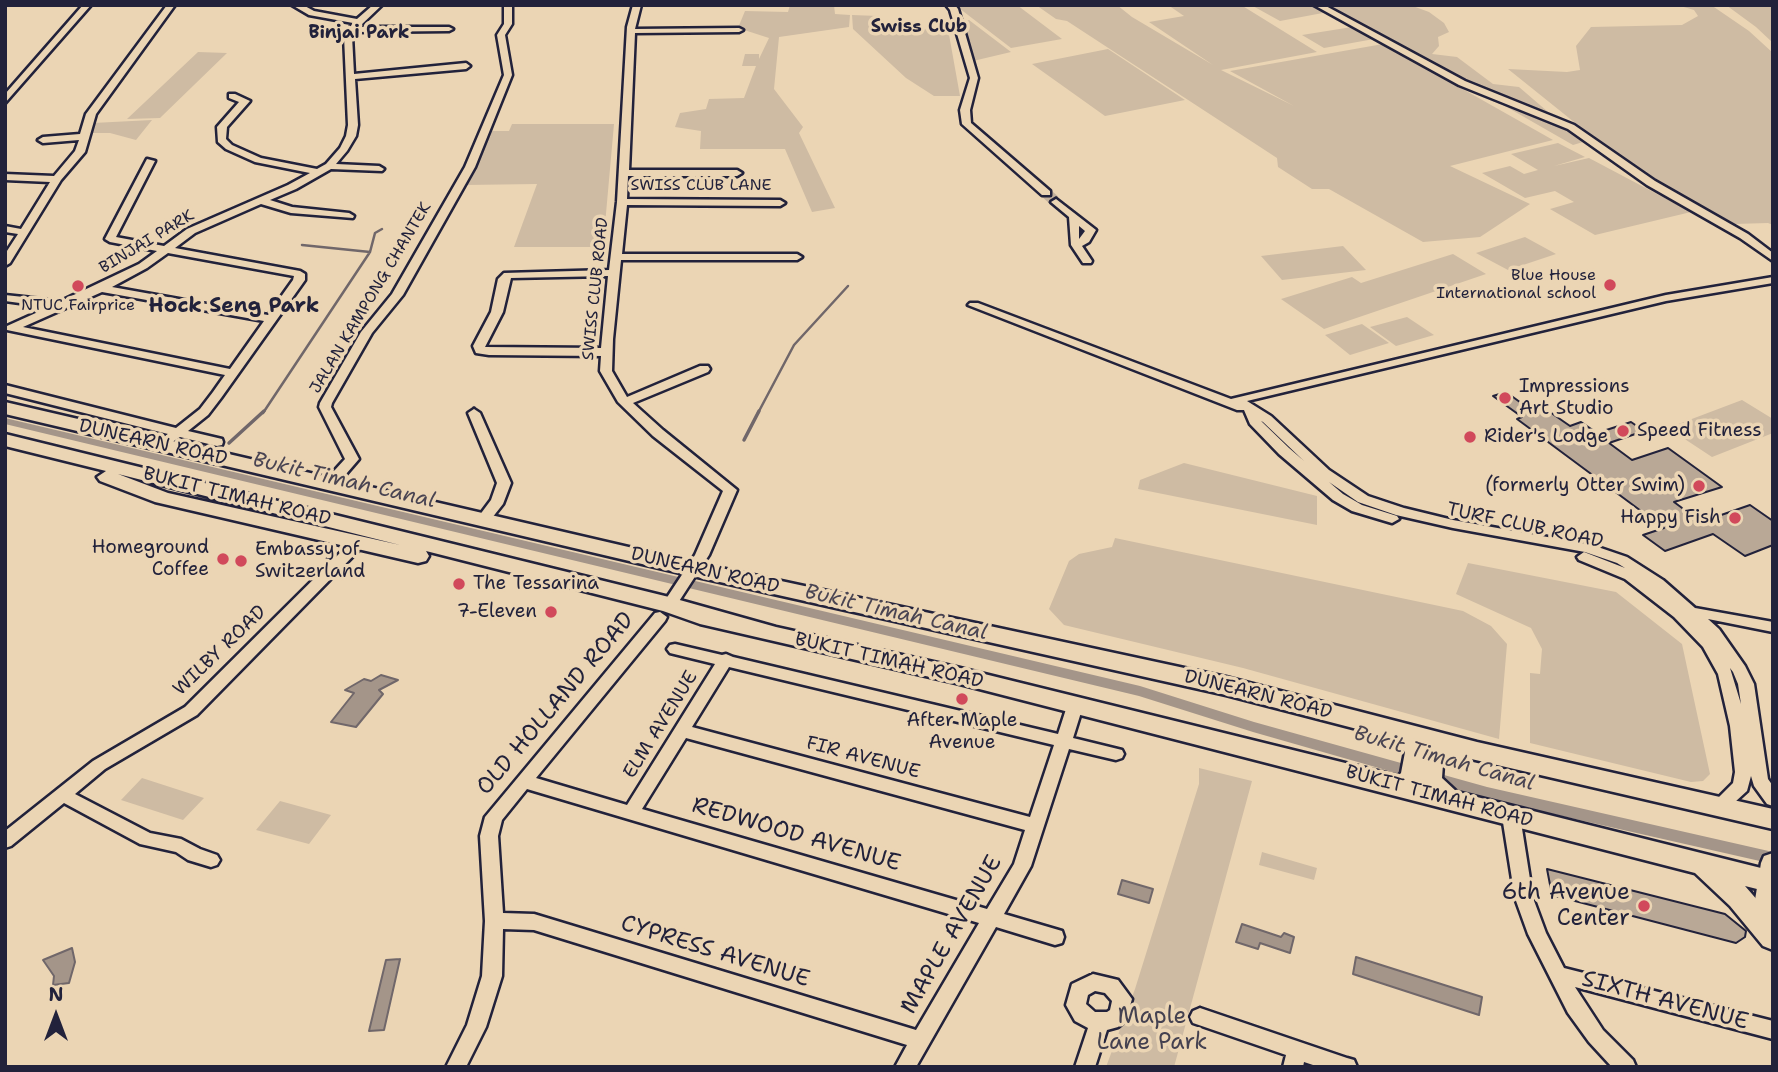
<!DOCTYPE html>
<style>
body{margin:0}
#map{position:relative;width:1778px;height:1072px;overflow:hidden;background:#ebd5b4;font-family:"Shantell Sans",sans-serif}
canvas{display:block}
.frame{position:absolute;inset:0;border:7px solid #22223b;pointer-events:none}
.north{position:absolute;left:21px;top:981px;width:70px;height:70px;-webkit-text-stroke:5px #ebd5b4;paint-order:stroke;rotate:0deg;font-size:19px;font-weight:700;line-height:28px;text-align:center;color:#22223b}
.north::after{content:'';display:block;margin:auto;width:24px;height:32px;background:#22223b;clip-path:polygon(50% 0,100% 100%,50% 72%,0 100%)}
</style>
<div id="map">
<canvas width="1778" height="1072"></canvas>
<div class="frame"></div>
<div class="north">N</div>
</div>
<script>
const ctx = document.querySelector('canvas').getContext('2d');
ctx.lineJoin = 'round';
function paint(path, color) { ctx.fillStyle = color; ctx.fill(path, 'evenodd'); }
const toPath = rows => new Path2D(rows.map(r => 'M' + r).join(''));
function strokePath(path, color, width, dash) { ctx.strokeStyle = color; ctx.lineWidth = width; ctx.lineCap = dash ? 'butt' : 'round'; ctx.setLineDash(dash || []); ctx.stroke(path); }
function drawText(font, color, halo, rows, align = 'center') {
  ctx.font = font + ' "Shantell Sans",sans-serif'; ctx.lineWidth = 7; ctx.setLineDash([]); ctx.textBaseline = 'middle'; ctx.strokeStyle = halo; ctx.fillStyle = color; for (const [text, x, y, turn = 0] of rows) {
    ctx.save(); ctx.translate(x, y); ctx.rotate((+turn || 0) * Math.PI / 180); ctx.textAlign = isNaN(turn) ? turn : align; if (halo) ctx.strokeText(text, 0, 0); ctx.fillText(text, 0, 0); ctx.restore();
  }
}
const green = toPath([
 [790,5,834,5,835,14,850,15,849,27,779,37,774,89,803,127,799,133,835,208,812,212,785,149,700,149,701,131,675,127,680,113,706,109,709,99,744,98,756,66,742,66,745,54,759,54,759,59,769,38,738,28,745,11,788,12],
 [955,5,1017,5,1062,39,1011,48],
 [1036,5,1117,5,1132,17,1213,65,1149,22,1184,16,1168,5,1241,5,1317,52,1221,70,1294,106,1230,71,1383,44,1553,140,1450,166,1530,204,1480,237,1423,242,1329,189,1312,189,1278,167,1277,158,1067,21,1056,19],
 [1251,5,1314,5,1328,12,1280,21],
 [1323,5,1410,5,1429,12,1444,23,1449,32,1438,37,1439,46,1432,54,1457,57,1493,84,1519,87,1583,142,1573,145,1395,43],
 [1677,5,1711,5,1749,31,1773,53,1773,225,1768,223,1734,224,1656,182,1579,126,1508,69,1567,72,1580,70,1576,46,1591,27,1682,25,1698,16,1694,10],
 [1726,5,1773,5,1773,43,1756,27],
 [852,15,878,16,890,30,948,29,960,96,934,96,906,78,853,29],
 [969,20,1011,52,973,61,964,21],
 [1352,27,1374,39,1324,48,1302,35],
 [1108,49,1185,100,1105,116,1032,64],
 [198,52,227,53,160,118,127,119],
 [152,120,136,140,110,133,89,133,93,123],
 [512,124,614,124,603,247,514,247,537,184,465,185,492,131,509,131],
 [1558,143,1585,157,1554,166,1589,158,1691,212,1595,235,1550,209,1574,202,1555,191,1525,198,1482,173,1510,166,1524,174,1538,170,1511,154],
 [1525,237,1556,254,1508,270,1476,253],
 [1343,246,1366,270,1282,280,1261,256],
 [1453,254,1486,274,1324,329,1281,299,1352,277,1361,283],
 [1407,317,1434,335,1396,346,1370,327],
 [1362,324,1389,343,1350,355,1325,335],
 [1742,400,1773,419,1773,433,1712,457,1668,428],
 [1184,463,1317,496,1317,525,1138,489,1140,480],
 [1115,538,1463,611,1491,626,1507,644,1499,739,1243,668,1064,625,1049,609,1069,561,1079,554,1112,547],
 [1468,563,1616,592,1682,644,1710,774,1703,781,1691,782,1530,743,1530,673,1540,674,1542,649,1531,628,1456,594],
 [1199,768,1252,781,1174,1067,1106,1067,1135,989,1199,784],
 [142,778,204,798,183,820,121,800],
 [280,801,331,815,309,844,256,830],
 [1262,852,1317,868,1314,880,1259,865]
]);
const water = toPath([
 [381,675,398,680,379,690,383,694,356,727,331,722,354,693,345,690,364,679,371,681,381,675],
 [1122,880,1153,889,1149,903,1118,894,1122,880],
 [1242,924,1281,937,1284,933,1294,937,1290,953,1260,943,1258,949,1236,942,1242,924],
 [72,948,75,962,69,983,53,985,54,976,43,960,72,948],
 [1356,957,1482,997,1479,1015,1353,974,1356,957],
 [400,959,384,1030,369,1031,386,960,400,959]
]);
const streamFar1 = toPath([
 [302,245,370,252],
 [263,413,370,252,375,233,382,229],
 [758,413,794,345,848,286]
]);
const stream = toPath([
 [744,440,759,411],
 [229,443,264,411]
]);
const canal = toPath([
 [5,418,1140,686,1254,722,1487,787,1773,852,1773,864,1487,799,1253,732,1139,696,5,424,5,418]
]);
const building = toPath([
 [1506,392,1535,413,1547,410,1570,426,1581,422,1597,433,1631,422,1644,431,1609,443,1632,460,1668,448,1722,487,1674,502,1701,522,1750,505,1773,521,1773,545,1745,556,1713,534,1665,551,1643,535,1664,528,1517,419,1522,417,1493,396,1506,392],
 [1547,869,1725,914,1746,931,1745,937,1736,943,1552,895,1547,869]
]);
const minorTunnel = toPath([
 [1046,193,1056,202]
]);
const minor = toPath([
 [83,5,91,5,5,103,5,94,83,5],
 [167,5,175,5,96,114,85,152,61,180,10,263,5,266,5,254,18,234,5,232,5,226,21,229,50,182,5,180,5,174,54,176,75,151,79,140,43,143,38,140,43,137,80,134,86,114,167,5],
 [292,5,303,5,314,11,357,19,373,5,382,5,359,27,449,27,453,29,449,31,355,32,352,36,354,74,466,63,470,66,466,69,355,79,358,125,356,136,347,151,336,164,379,166,384,169,382,171,331,169,296,189,270,200,292,207,349,213,354,216,353,218,291,213,261,204,195,233,175,248,300,271,305,274,305,280,221,398,208,415,188,431,222,439,223,442,222,445,217,446,180,437,163,448,157,444,168,434,5,393,5,385,176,428,200,409,213,392,225,375,7,330,7,326,49,307,5,301,5,295,61,301,139,264,157,251,110,242,105,239,147,159,155,161,116,237,164,246,187,229,288,185,310,173,255,162,226,149,218,142,217,127,239,102,229,98,229,94,235,94,250,101,227,127,226,139,232,145,261,158,317,169,326,164,340,148,346,136,348,125,344,36,353,23,309,15,292,5],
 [168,253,294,276,293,280,268,315,112,287,147,268,168,253],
 [102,292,264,321,230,369,23,327,102,292],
 [504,5,512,5,512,24,505,35,512,75,475,167,403,295,372,333,332,403,331,407,359,459,334,488,324,488,322,485,324,482,345,459,319,407,320,403,361,332,392,294,465,167,504,75,497,35,504,24,504,5],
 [633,5,641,5,635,29,739,28,743,30,739,32,635,33,629,170,737,170,742,173,737,176,628,176,627,199,780,200,785,203,780,206,627,205,622,254,797,254,802,257,797,260,621,260,613,339,612,371,627,397,700,366,708,366,710,369,708,372,633,403,663,430,737,490,709,555,674,609,669,610,662,605,695,555,723,491,653,436,618,402,600,371,601,356,489,355,476,353,473,346,491,312,498,279,504,273,609,270,617,202,627,27,633,5],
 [608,276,601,348,485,347,503,312,511,278,608,276],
 [946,5,955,5,958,9,978,78,970,110,971,123,1050,191,1050,195,1042,195,962,124,960,110,970,78,950,10,946,5],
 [1314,5,1324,5,1465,81,1574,125,1655,181,1748,234,1773,253,1773,261,1740,238,1647,185,1568,129,1459,85,1314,5],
 [1056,199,1096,230,1089,242,1082,246,1092,261,1091,263,1083,263,1071,245,1069,217,1051,202,1056,199],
 [1079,226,1085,231,1079,239,1079,226],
 [1773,277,1773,283,1666,301,1247,401,1271,416,1329,470,1368,496,1404,508,1453,520,1592,545,1627,557,1663,580,1695,608,1773,622,1773,632,1708,619,1719,629,1745,666,1754,684,1768,779,1773,786,1773,806,1767,804,1754,786,1751,776,1747,791,1724,812,1718,814,1712,812,1709,807,1733,783,1735,772,1730,726,1718,674,1703,647,1674,617,1625,579,1579,560,1577,557,1584,552,1625,568,1617,563,1585,552,1453,528,1396,515,1358,502,1329,482,1343,494,1362,505,1397,516,1399,519,1392,523,1352,511,1333,500,1279,454,1250,424,1244,410,1237,410,968,305,970,303,978,303,1231,399,1666,295,1773,277],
 [1261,421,1263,422,1304,461,1289,448,1261,421],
 [1730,668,1733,672,1738,684,1741,704,1730,668],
 [474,409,480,413,511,483,503,504,488,523,483,524,476,520,491,500,497,483,468,413,474,409],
 [358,538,363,540,365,543,363,546,197,715,105,769,75,794,150,833,181,839,200,849,217,855,220,860,217,865,211,867,188,860,176,852,140,844,64,803,11,846,5,848,5,831,93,761,185,707,353,540,358,538],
 [660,612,667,617,665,621,536,778,627,805,715,664,670,653,667,649,670,645,675,644,722,655,726,654,733,657,1058,734,1067,706,1069,702,1075,700,1081,702,1083,706,1073,738,1122,750,1124,754,1122,758,1116,760,1069,749,1031,866,1004,914,1062,931,1064,937,1062,943,1055,945,996,927,916,1067,895,1067,907,1045,534,930,503,929,502,976,486,1027,466,1067,446,1067,467,1025,482,976,485,921,480,836,485,817,655,613,660,612],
 [729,667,1054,745,1030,817,692,727,729,667],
 [686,738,1025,830,1014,864,987,909,642,809,686,738],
 [527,789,979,923,916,1030,534,914,503,913,498,836,502,820,527,789],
 [1511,809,1517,811,1520,816,1533,898,1546,933,1564,968,1773,1021,1773,1039,1575,987,1603,1030,1633,1060,1636,1067,1612,1067,1589,1042,1568,1013,1528,934,1515,898,1502,816,1505,811,1511,809],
 [1093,974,1118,980,1132,999,1126,1020,1118,1027,1107,1030,1095,1067,1075,1067,1088,1028,1075,1021,1066,1005,1072,984,1093,974],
 [1095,991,1105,993,1112,1001,1110,1010,1107,1012,1095,1012,1086,1004,1088,995,1095,991],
 [1200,1008,1347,1058,1354,1060,1357,1067,1319,1067,1304,1062,1303,1067,1283,1067,1286,1055,1193,1023,1190,1017,1193,1011,1200,1008]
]);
const major = toPath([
 [1773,853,1773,943,1764,940,1760,932,1755,900,1761,863,1764,856,1773,853]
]);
const highway = toPath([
 [5,402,693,562,1226,677,1477,742,1773,809,1773,829,1467,758,1448,759,1443,764,1442,778,1457,792,1773,871,1773,893,1745,886,1773,918,1773,950,1763,946,1730,906,1695,873,956,683,700,624,663,611,426,551,429,556,426,561,418,563,155,502,100,481,97,477,106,471,5,446,5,434,669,597,776,627,956,667,1398,776,1401,773,1405,752,1400,745,1387,741,1384,736,1226,695,693,576,5,414,5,402],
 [118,474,400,545,168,493,118,474]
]);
const markers = [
 [1610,285,7,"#d1495b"],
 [78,286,7,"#d1495b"],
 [1505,398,7,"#d1495b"],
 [1623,431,7,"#d1495b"],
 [1470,437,7,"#d1495b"],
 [1699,486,7,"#d1495b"],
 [1735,518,7,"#d1495b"],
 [223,559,7,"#d1495b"],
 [241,561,7,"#d1495b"],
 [459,584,7,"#d1495b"],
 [551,612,7,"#d1495b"],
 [962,699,7,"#d1495b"],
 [1644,906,7,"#d1495b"]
];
const farStreetnames = [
 ["SWISS CLUB LANE",701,186],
 ["BINJAI PARK",147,242,-31],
 ["SWISS CLUB ROAD",596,289,-84],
 ["JALAN KAMPONG CHANTEK",371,298,-59]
];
const farPoinames = [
 ["Blue House",1596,276],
 ["International school",1596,294],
 ["NTUC Fairprice",78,306,"center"]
];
const farNeighbourhoodnames = [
 ["Swiss Club",919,27],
 ["Binjai Park",359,33]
];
const poiNames = [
 ["Impressions",1519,387],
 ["Art Studio",1519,409],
 ["Speed Fitness",1637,431],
 ["Rider's Lodge",1484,437],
 ["(formerly Otter Swim)",1685,486,"right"],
 ["Happy Fish",1721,518,"right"],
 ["Homeground",209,548,"right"],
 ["Coffee",209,570,"right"],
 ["Embassy of",255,550],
 ["Switzerland",255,572],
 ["The Tessarina",473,584],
 ["7-Eleven",537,612,"right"],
 ["After Maple",962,721,"center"],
 ["Avenue",962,743,"center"]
];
const streetNames = [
 ["DUNEARN ROAD",153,443,13],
 ["BUKIT TIMAH ROAD",237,497,14],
 ["TURF CLUB ROAD",1525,526,12],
 ["DUNEARN ROAD",705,571,13],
 ["WILBY ROAD",220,651,-44],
 ["BUKIT TIMAH ROAD",889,661,13],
 ["DUNEARN ROAD",1258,695,14],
 ["ELM AVENUE",661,725,-58],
 ["FIR AVENUE",863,758,15],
 ["BUKIT TIMAH ROAD",1439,797,15]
];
const neighbourhoodNames = [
 ["Hock Seng Park",234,307]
];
const waterNames = [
 ["Bukit Timah Canal",344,481,13],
 ["Bukit Timah Canal",896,613,13],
 ["Bukit Timah Canal",1444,759,16]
];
const nearStreetnames = [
 ["OLD HOLLAND ROAD",556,704,-50],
 ["REDWOOD AVENUE",796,835,16],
 ["MAPLE AVENUE",952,935,-60],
 ["CYPRESS AVENUE",715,952,17],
 ["SIXTH AVENUE",1665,1001,15]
];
const nearPoinames = [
 ["6th Avenue",1630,893],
 ["Center",1630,919]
];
const nearParknames = [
 ["Maple",1152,1017],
 ["Lane Park",1152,1043]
];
paint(green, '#cebba3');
paint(water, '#a49589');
strokePath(water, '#70676a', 2);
strokePath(streamFar1, '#70676a', 2.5);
strokePath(stream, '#70676a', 3.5);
paint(canal, '#a49589');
paint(building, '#b9a896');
strokePath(building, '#22223b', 2);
strokePath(minorTunnel, '#c3b19c', 11, [11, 5]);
strokePath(minor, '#22223b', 5);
strokePath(major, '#22223b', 5);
strokePath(highway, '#22223b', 5);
paint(minor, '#ebd5b4');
paint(major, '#ebd5b4');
paint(highway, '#ebd5b4');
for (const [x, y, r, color] of markers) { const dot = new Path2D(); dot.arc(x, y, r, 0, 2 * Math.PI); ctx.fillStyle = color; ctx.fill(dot); strokePath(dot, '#ebd5b4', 2.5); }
drawText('16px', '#22223b', '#ebd5b4', farStreetnames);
drawText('16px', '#22223b', '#ebd5b4', farPoinames, 'right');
drawText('bold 18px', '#22223b', '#ebd5b4', farNeighbourhoodnames);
drawText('19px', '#22223b', '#ebd5b4', poiNames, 'left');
drawText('19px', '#22223b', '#ebd5b4', streetNames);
drawText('bold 21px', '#22223b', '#ebd5b4', neighbourhoodNames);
drawText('italic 21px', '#494452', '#ebd5b4', waterNames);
drawText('23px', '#22223b', '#ebd5b4', nearStreetnames);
drawText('23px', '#22223b', '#ebd5b4', nearPoinames, 'right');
drawText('23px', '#444150', '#ebd5b4', nearParknames);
</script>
